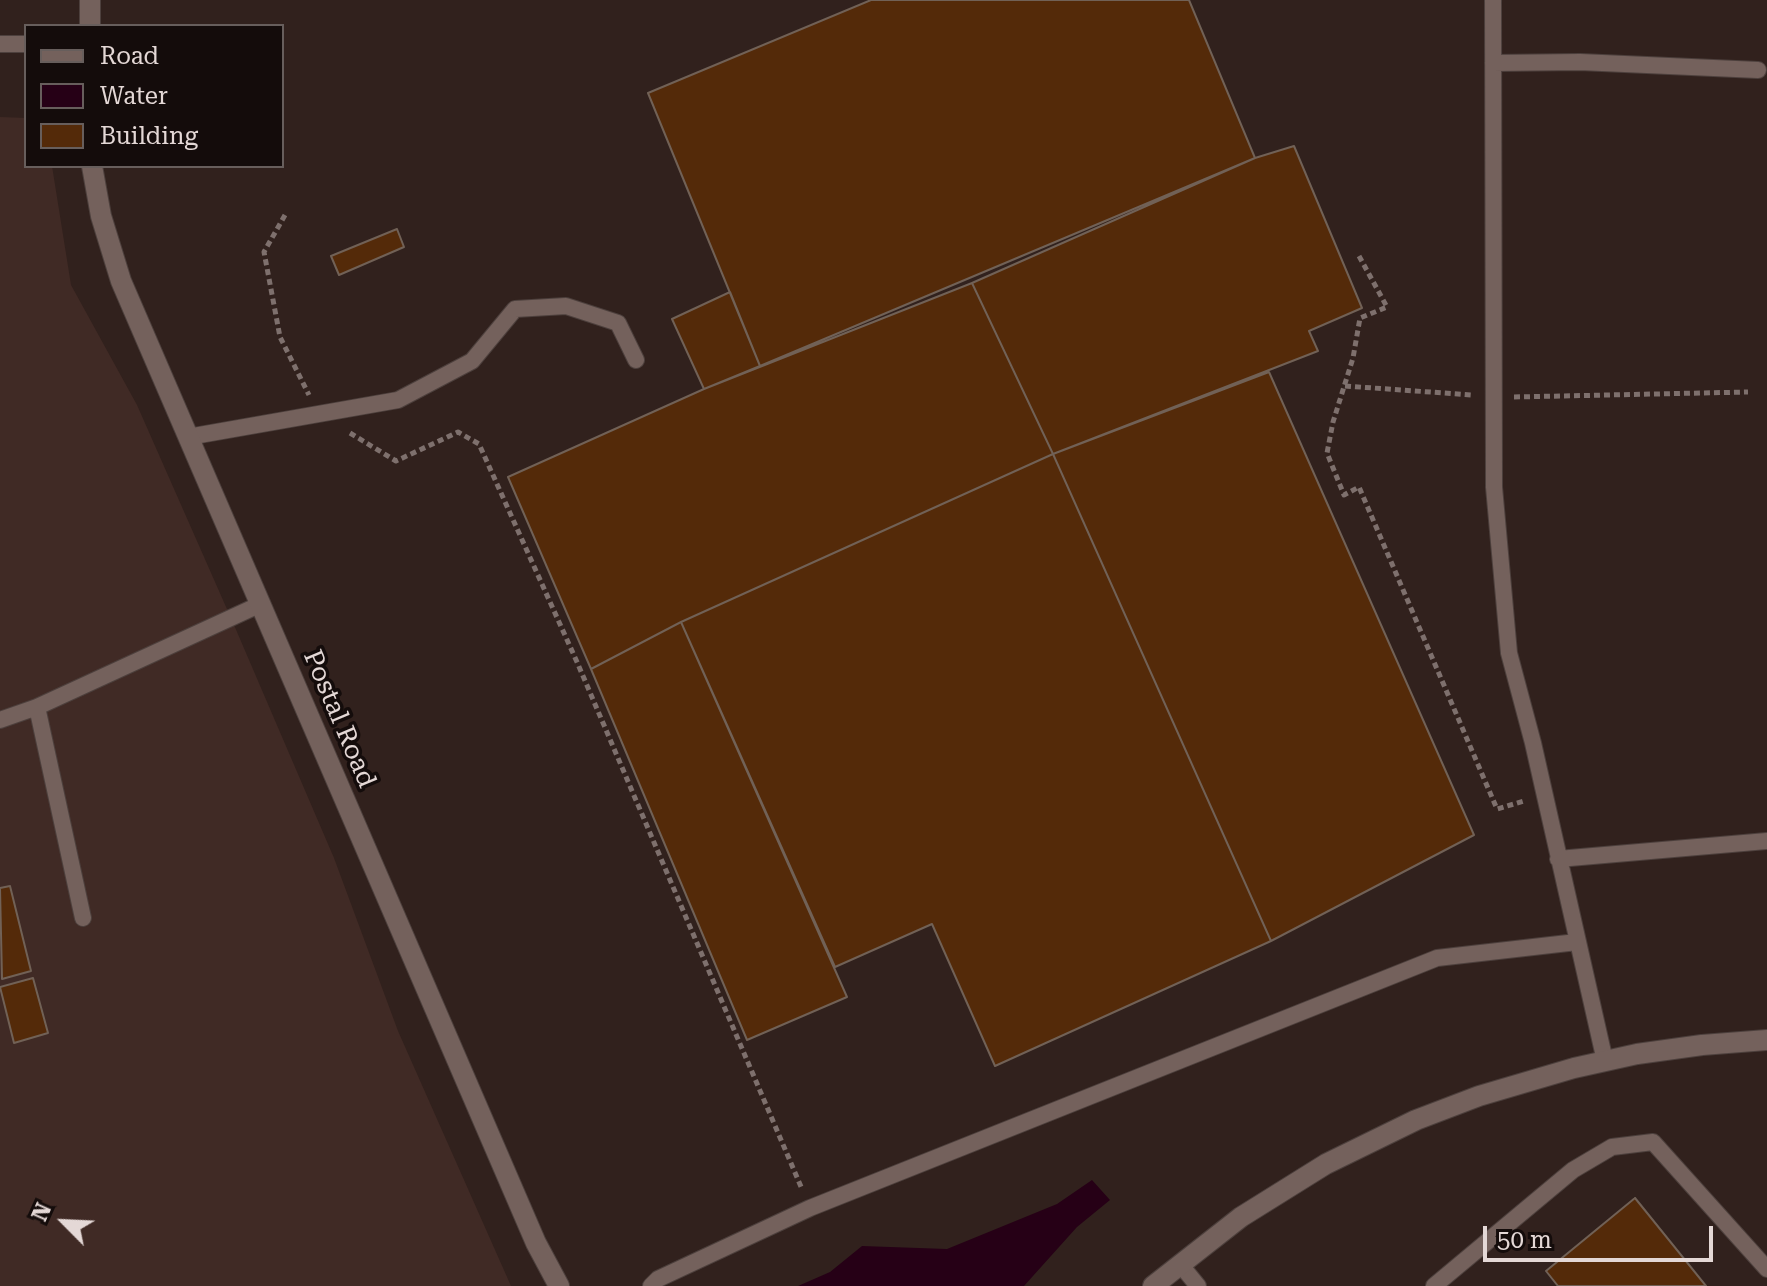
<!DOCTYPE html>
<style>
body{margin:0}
#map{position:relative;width:1767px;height:1286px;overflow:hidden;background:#31211d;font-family:"Roboto Serif",serif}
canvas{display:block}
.legend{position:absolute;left:24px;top:24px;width:260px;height:144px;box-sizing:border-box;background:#140c0b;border:2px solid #675e5c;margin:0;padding:10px 14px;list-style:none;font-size:24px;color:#e4d8d6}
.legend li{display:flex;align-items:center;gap:16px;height:40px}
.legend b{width:40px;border:2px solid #675e5c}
.north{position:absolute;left:24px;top:1182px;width:80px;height:80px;-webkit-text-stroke:6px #140c0b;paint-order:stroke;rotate:294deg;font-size:22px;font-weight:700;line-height:32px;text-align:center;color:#e4d8d6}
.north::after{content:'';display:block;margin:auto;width:28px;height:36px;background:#e4d8d6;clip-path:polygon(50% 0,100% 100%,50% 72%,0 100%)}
.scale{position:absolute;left:1483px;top:1226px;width:230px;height:36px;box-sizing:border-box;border:4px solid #e4d8d6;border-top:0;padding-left:10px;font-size:24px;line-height:28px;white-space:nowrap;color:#e4d8d6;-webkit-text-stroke:6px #140c0b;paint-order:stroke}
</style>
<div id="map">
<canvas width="1767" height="1286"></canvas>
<ul class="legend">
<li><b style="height:10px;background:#74615c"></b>Road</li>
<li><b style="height:22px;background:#260016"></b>Water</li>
<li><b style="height:22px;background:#542a09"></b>Building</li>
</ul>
<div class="north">N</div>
<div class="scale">50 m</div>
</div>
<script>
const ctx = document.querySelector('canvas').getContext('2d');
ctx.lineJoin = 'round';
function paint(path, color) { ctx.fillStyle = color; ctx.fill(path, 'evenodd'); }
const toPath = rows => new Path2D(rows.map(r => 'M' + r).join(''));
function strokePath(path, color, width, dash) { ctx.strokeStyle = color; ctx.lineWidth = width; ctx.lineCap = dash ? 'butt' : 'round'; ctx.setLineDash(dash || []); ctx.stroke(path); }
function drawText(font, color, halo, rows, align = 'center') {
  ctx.font = font + ' "Roboto Serif",serif'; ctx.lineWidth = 7; ctx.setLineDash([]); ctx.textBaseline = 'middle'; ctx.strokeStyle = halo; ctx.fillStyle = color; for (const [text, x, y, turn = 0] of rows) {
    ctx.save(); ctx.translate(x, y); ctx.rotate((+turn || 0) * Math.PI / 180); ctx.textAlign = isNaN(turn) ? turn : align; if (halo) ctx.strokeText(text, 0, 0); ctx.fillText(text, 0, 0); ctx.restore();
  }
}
const built = toPath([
 [0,117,26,118,26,166,52,166,71,285,137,405,234,625,334,858,398,1031,511,1286,0,1286]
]);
const water = toPath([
 [1092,1180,1110,1200,1077,1227,1024,1286,798,1286,830,1272,862,1246,947,1249,1057,1204]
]);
const building = toPath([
 [871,0,1189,0,1255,158,760,366,648,93,871,0],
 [1294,146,1362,308,1309,331,1318,351,1053,454,972,283,1255,158,1294,146],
 [397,229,404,247,339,275,331,256,397,229],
 [972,283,1053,454,681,622,591,669,508,477,704,389,972,283],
 [730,292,760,366,704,389,672,319,730,292],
 [1269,372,1474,835,1271,941,1053,454,1269,372],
 [1053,454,1271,941,995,1066,932,924,835,967,681,622,1053,454],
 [681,622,847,997,747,1040,591,669,681,622],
 [10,886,31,971,2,979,0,888,10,886],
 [33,978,48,1033,14,1043,0,987,33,978],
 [1635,1198,1706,1286,1558,1286,1546,1271,1635,1198]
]);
const path = toPath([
 [285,215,264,252,280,337,309,395],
 [1359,256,1387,307,1360,318,1353,358,1333,422,1327,453,1344,495,1359,487,1497,809,1524,801],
 [1345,386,1472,395],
 [1514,397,1748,392],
 [350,433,396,461,458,432,479,444,577,662,802,1189]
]);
const service = toPath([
 [1493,0,1494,487,1509,653,1533,743,1605,1061],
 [0,44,26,44],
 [1493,63,1580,62,1758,70],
 [188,437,398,400,472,361,515,309,566,306,618,323,636,360],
 [37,707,83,918],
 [0,720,37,707,261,604],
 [1558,859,1767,841],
 [1180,1264,1198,1286],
 [651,1286,658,1279,810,1208,1437,958,1577,942],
 [1434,1286,1573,1170,1612,1147,1653,1142,1767,1269]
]);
const minor = toPath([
 [90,26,90,0],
 [92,166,101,216,121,281,536,1243,559,1286]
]);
const tertiary = toPath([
 [1153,1286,1241,1217,1326,1164,1416,1120,1479,1096,1574,1068,1637,1054,1702,1045,1767,1040]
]);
const streetNames = [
 ["Postal Road",339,719,67]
];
paint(built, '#402a25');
paint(water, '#260016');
paint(building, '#542a09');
strokePath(building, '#716156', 2);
strokePath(service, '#4d403d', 18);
strokePath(minor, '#4d403d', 22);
strokePath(tertiary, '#4d403d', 22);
strokePath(path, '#7e706d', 5, [6, 4]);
strokePath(service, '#74615c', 16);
strokePath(minor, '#74615c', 20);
strokePath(tertiary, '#74615c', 20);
drawText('26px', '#e4d8d6', '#140c0b', streetNames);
</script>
